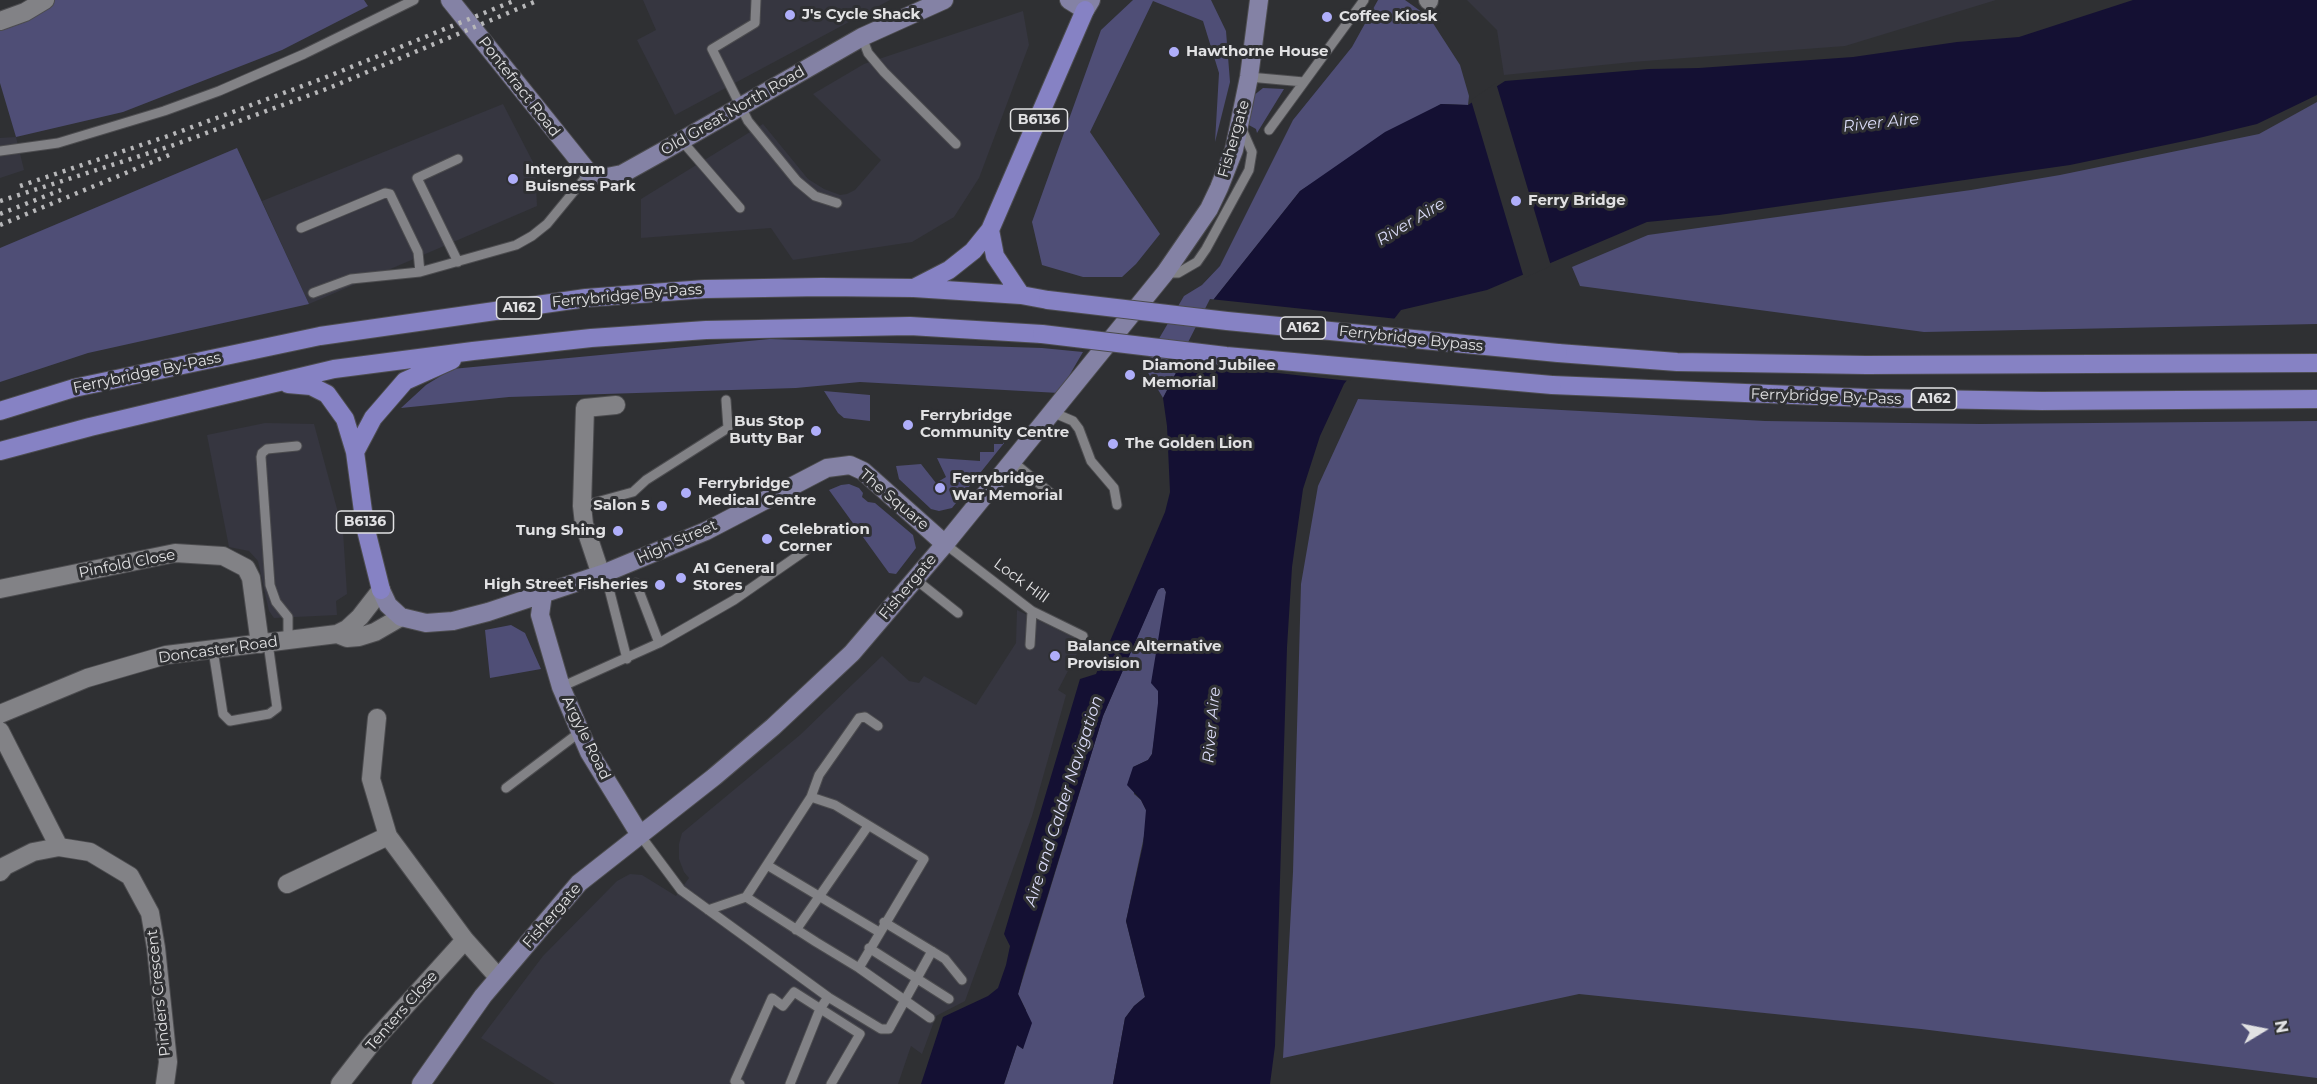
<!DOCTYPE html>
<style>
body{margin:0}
#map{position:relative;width:2317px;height:1084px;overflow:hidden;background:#2f3033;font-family:Montserrat,sans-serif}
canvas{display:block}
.north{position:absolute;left:2233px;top:1000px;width:60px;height:60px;-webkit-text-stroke:4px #2f3033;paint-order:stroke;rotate:80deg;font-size:16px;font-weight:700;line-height:24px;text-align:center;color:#e1e1e3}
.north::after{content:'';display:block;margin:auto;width:21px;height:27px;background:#e1e1e3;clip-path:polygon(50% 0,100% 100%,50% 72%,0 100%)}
</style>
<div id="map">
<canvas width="2317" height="1084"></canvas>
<div class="north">N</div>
</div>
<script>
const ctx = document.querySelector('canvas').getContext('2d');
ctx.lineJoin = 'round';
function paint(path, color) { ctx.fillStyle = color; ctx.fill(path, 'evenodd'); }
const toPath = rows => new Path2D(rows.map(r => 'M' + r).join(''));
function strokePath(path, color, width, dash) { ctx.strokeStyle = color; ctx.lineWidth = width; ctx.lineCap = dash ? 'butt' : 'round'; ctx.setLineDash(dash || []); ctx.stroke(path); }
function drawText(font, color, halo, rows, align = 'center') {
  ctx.font = font + ' Montserrat,sans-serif'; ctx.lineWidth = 6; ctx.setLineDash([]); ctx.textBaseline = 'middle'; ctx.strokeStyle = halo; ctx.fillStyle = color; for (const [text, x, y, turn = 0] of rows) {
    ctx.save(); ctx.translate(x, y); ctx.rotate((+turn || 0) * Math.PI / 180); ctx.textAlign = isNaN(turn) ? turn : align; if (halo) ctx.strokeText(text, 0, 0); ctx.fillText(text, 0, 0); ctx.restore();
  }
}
const built = toPath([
 [643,0,890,0,675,115,637,40,656,30],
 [1467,0,1996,0,1845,46,1632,62,1504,75,1497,30],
 [1023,11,1029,45,979,178,954,217,912,242,793,260,771,228,641,238,641,199,763,124,808,179,824,189,840,195,847,194,855,190,881,160,813,94,864,64],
 [503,104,535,166,537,206,309,304,262,201],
 [16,137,24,170,0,178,0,138],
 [265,423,314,424,343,531,347,594,336,601,337,615,274,618,269,611,258,561,249,551,229,547,207,435],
 [1017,610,1083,642,1058,690,1066,695,1032,816,965,1001,936,1016,922,1054,911,1046,898,1084,555,1084,481,1038,543,956,617,881,630,874,642,875,676,896,689,878,684,872,679,859,679,844,682,833,800,735,882,656,909,681,919,683,924,676,976,705,1016,643]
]);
const green = toPath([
 [45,0,364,0,368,6,282,50,123,112,16,137,0,83,0,21],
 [1133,0,1211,0,1226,31,1230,82,1215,142,1219,73,1203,21,1153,1,1090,132,1160,234,1136,264,1122,277,1083,277,1042,265,1032,222,1101,30],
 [1378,0,1405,0,1429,17,1460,65,1469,96,1468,105,1441,104,1300,191,1214,299,1163,398,1144,366,1147,359,1184,296,1202,285,1220,266,1293,120,1352,47],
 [1263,88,1284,89,1257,133,1256,129,1247,124,1253,96],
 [2317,102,2317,324,1924,332,1580,286,1572,267,1648,235,1971,190,2060,175,2259,134],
 [237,148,309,304,88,353,0,382,0,248],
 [770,339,1042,348,1083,352,1059,393,860,382,796,388,509,397,401,408,426,385,452,369],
 [824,391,870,395,870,421,844,418,838,413],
 [1358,399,1765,421,1980,424,2317,421,2317,1078,1921,1029,1579,994,1283,1058,1293,872,1301,584,1318,486],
 [1003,432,1013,432,952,508,939,511,931,509,899,479,896,466,921,464,936,483,946,477,937,458,980,461,980,452,994,452,994,444,1003,444],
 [849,484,859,488,863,493,862,497,868,502,875,503,913,535,916,548,896,574,889,573,829,490,841,485],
 [1161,588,1164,588,1166,592,1157,721,1152,754,1148,760,1133,767,1134,794,1141,800,1146,810,1146,827,1126,921,1145,997,1134,1006,1125,1018,1113,1084,1004,1084,1017,1045,1023,1049,1026,1010,1018,994,1103,716,1158,589],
 [511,625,525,633,541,669,490,678,485,630]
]);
const water = toPath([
 [2133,0,2317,0,2317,95,2257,124,2199,138,2070,165,1719,215,1647,222,1487,290,1401,310,1344,384,1320,436,1303,489,1292,567,1287,647,1275,1046,1270,1084,1113,1084,1125,1018,1134,1006,1145,997,1126,921,1143,845,1146,810,1141,800,1127,785,1133,767,1148,760,1152,754,1158,703,1158,691,1151,683,1166,592,1164,588,1161,588,1158,590,1103,716,1024,972,1018,994,1032,1023,1023,1049,1017,1045,1004,1084,921,1084,943,1017,988,996,998,988,1006,965,1010,946,1004,934,1080,679,1096,674,1165,512,1170,492,1167,426,1163,398,1214,299,1300,191,1385,132,1441,104,1468,105,1505,81,1649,69,1699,68,1853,57,1957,42,2019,37]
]);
const pier = toPath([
 [1496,83,1551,266,1524,278,1471,100],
 [1210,299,1398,319,1350,381,1178,362]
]);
const lane = toPath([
 [756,0,755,23,712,49,748,121,797,181,815,196,837,203],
 [862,37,868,53,884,72,956,144],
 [1249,77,1304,82],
 [1269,130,1364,0],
 [682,141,740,208],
 [0,151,58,143,164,111,219,91,304,54,414,0],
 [458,159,417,178,458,262],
 [301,228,385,193,390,194,418,252,420,272],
 [1165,273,1178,273,1197,262,1206,249,1249,170,1252,152,1241,127],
 [313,293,351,279,420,272,516,245,532,236,547,224,589,173],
 [1052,412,1073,421,1079,429,1091,461,1114,488,1117,505],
 [1012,461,1054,496],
 [582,506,633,492,646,480,728,428,726,400],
 [945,544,1032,611,1083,636],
 [605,573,627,659],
 [915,579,958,613],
 [636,583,659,643],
 [288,640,288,617,276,602,270,585,261,457,262,453,267,449,297,446],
 [1030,645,1032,611],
 [213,650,223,714,230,721,269,714,277,708,268,643],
 [561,687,659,643,734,600,809,548],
 [506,788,580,732],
 [811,797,819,775,859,718,865,717,878,726],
 [640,835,681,890,828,997,820,1009,790,1084],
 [767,865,879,932],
 [708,910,746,897,816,942,859,968,924,859,835,805,811,797,746,897],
 [884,922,945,959,962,980],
 [796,930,868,826],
 [869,948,949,999],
 [859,968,930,1018],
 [828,997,881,1029,889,1029,932,951],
 [740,1084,735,1081,772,998,783,1006,794,992,860,1034,831,1084]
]);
const street = toPath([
 [1428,0,1429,1],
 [0,21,25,12,45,0],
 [601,575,584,524,582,506,585,408,616,405],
 [0,589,175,553,223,556,246,568,251,578,260,644],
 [337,634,347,638,359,637,375,632,401,617],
 [0,714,87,678,166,655,337,634,347,629,360,617,381,590],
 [377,718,371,779,388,836,465,940,498,977],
 [0,731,59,847,33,852,5,866,0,872],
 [59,847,90,852,130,876,150,913,156,948,168,1062,165,1084],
 [287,884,388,836],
 [340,1084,372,1043,465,940]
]);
const secondary = toPath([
 [450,0,589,173,607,177,622,174,665,150,862,37,944,0],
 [1069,0,1085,10,1091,0],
 [381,590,388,605,401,617,426,623,453,621,488,612,605,573,706,531,827,468,850,465,863,471,945,544],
 [543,594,540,615,561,687,589,752,640,835],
 [421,1084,483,996,579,883,714,777,773,727,852,653,945,544,1165,273,1209,209,1219,188,1234,150,1249,77,1259,0]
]);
const primary = toPath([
 [990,230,995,256,1021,295],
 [916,287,949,270,973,251,990,230,1085,10],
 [1558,353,1677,362,1866,365,2317,363],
 [288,384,311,386,327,394,345,419,355,452,365,526,381,590],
 [1552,385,1866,398,2042,401,2317,399],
 [0,411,74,388,320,336,586,298,705,289,822,287,914,288,1021,295,1048,300],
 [0,451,90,427,334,369,473,351,591,338,706,330,910,326,1042,334],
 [355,452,373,418,405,381,452,360]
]);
const rail = toPath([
 [20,186,168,136,324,78,516,0],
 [0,201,171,146,329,88,539,0],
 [0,214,61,190],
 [0,225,174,153]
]);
const primaryBridge = toPath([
 [1048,300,1227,321,1558,353],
 [1042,334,1226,356,1552,385]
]);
const markers = [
 [790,15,6,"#afaefa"],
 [1327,17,6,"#afaefa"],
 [1174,52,6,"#afaefa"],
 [513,179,6,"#afaefa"],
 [1516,201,6,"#afaefa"],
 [1130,375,6,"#afaefa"],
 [908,425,6,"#afaefa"],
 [816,431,6,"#afaefa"],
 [1113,444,6,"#afaefa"],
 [940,488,6,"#afaefa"],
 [686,493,6,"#afaefa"],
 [662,506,6,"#afaefa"],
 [618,531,6,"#afaefa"],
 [767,539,6,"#afaefa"],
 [681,578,6,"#afaefa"],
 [660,585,6,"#afaefa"],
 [1055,656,6,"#afaefa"]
];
const shields = [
 [1039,120,57],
 [519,308,45],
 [1303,328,45],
 [1934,399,45],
 [365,522,57]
];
const shieldNames = [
 ["B6136",1039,120],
 ["A162",519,308],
 ["A162",1303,328],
 ["A162",1934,399],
 ["B6136",365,522]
];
const poiNames = [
 ["J's Cycle Shack",802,15],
 ["Coffee Kiosk",1339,17],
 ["Hawthorne House",1186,52],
 ["Intergrum",525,170],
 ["Buisness Park",525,187],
 ["Ferry Bridge",1528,201],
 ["Diamond Jubilee",1142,366],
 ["Memorial",1142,383],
 ["Ferrybridge",920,416],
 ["Community Centre",920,433],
 ["Bus Stop",804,422,"right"],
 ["Butty Bar",804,439,"right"],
 ["The Golden Lion",1125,444],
 ["Ferrybridge",952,479],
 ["War Memorial",952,496],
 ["Ferrybridge",698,484],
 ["Medical Centre",698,501],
 ["Salon 5",650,506,"right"],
 ["Celebration",779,530],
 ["Corner",779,547],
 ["Tung Shing",606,531,"right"],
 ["A1 General",693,569],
 ["Stores",693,586],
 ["High Street Fisheries",648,585,"right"],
 ["Balance Alternative",1067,647],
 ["Provision",1067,664]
];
const streetNames = [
 ["Pontefract Road",519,87,52],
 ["Old Great North Road",733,111,-30],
 ["Fishergate",1234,139,-74],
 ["Ferrybridge By-Pass",627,296,-5],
 ["Ferrybridge Bypass",1411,339,6],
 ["Ferrybridge By-Pass",147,373,-12],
 ["Ferrybridge By-Pass",1826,397,2],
 ["The Square",894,500,40],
 ["High Street",677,542,-24],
 ["Pinfold Close",127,564,-11],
 ["Lock Hill",1021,581,36],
 ["Fishergate",908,587,-50],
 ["Doncaster Road",218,650,-8],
 ["Argyle Road",586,738,64],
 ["Fishergate",552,916,-49],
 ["Pinders Crescent",159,993,-96],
 ["Tenters Close",402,1011,-49]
];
const waterNames = [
 ["River Aire",1881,123,-6],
 ["River Aire",1411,222,-31],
 ["River Aire",1212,725,-85],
 ["Aire and Calder Navigation",1064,801,-72]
];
paint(built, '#363640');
paint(green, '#4f4e76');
paint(water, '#141033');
paint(pier, '#2f3033');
strokePath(lane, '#4c4c4f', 11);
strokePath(street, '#4c4c4f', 20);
strokePath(secondary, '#4c4c4f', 20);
strokePath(primary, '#4c4c4f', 20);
strokePath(lane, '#828286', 9);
strokePath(street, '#828286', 18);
strokePath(secondary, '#8482a5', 18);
strokePath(primary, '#8682c4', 18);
strokePath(rail, '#b7b7b9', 4.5, [3, 6]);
strokePath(primaryBridge, '#4c4c4f', 20, []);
strokePath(primaryBridge, '#8682c4', 18);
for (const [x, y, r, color] of markers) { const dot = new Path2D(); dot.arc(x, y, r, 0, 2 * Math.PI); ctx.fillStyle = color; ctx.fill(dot); strokePath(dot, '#2f3033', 2); }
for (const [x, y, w] of shields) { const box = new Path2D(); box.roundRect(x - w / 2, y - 11, w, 22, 4.5); ctx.fillStyle = '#2f3033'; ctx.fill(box); strokePath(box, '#e1e1e3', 1.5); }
drawText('bold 14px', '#e1e1e3', null, shieldNames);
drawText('bold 15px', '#e1e1e3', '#2f3033', poiNames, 'left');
drawText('15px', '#e1e1e3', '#2f3033', streetNames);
drawText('italic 16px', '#dbdcf9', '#2f3033', waterNames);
</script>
